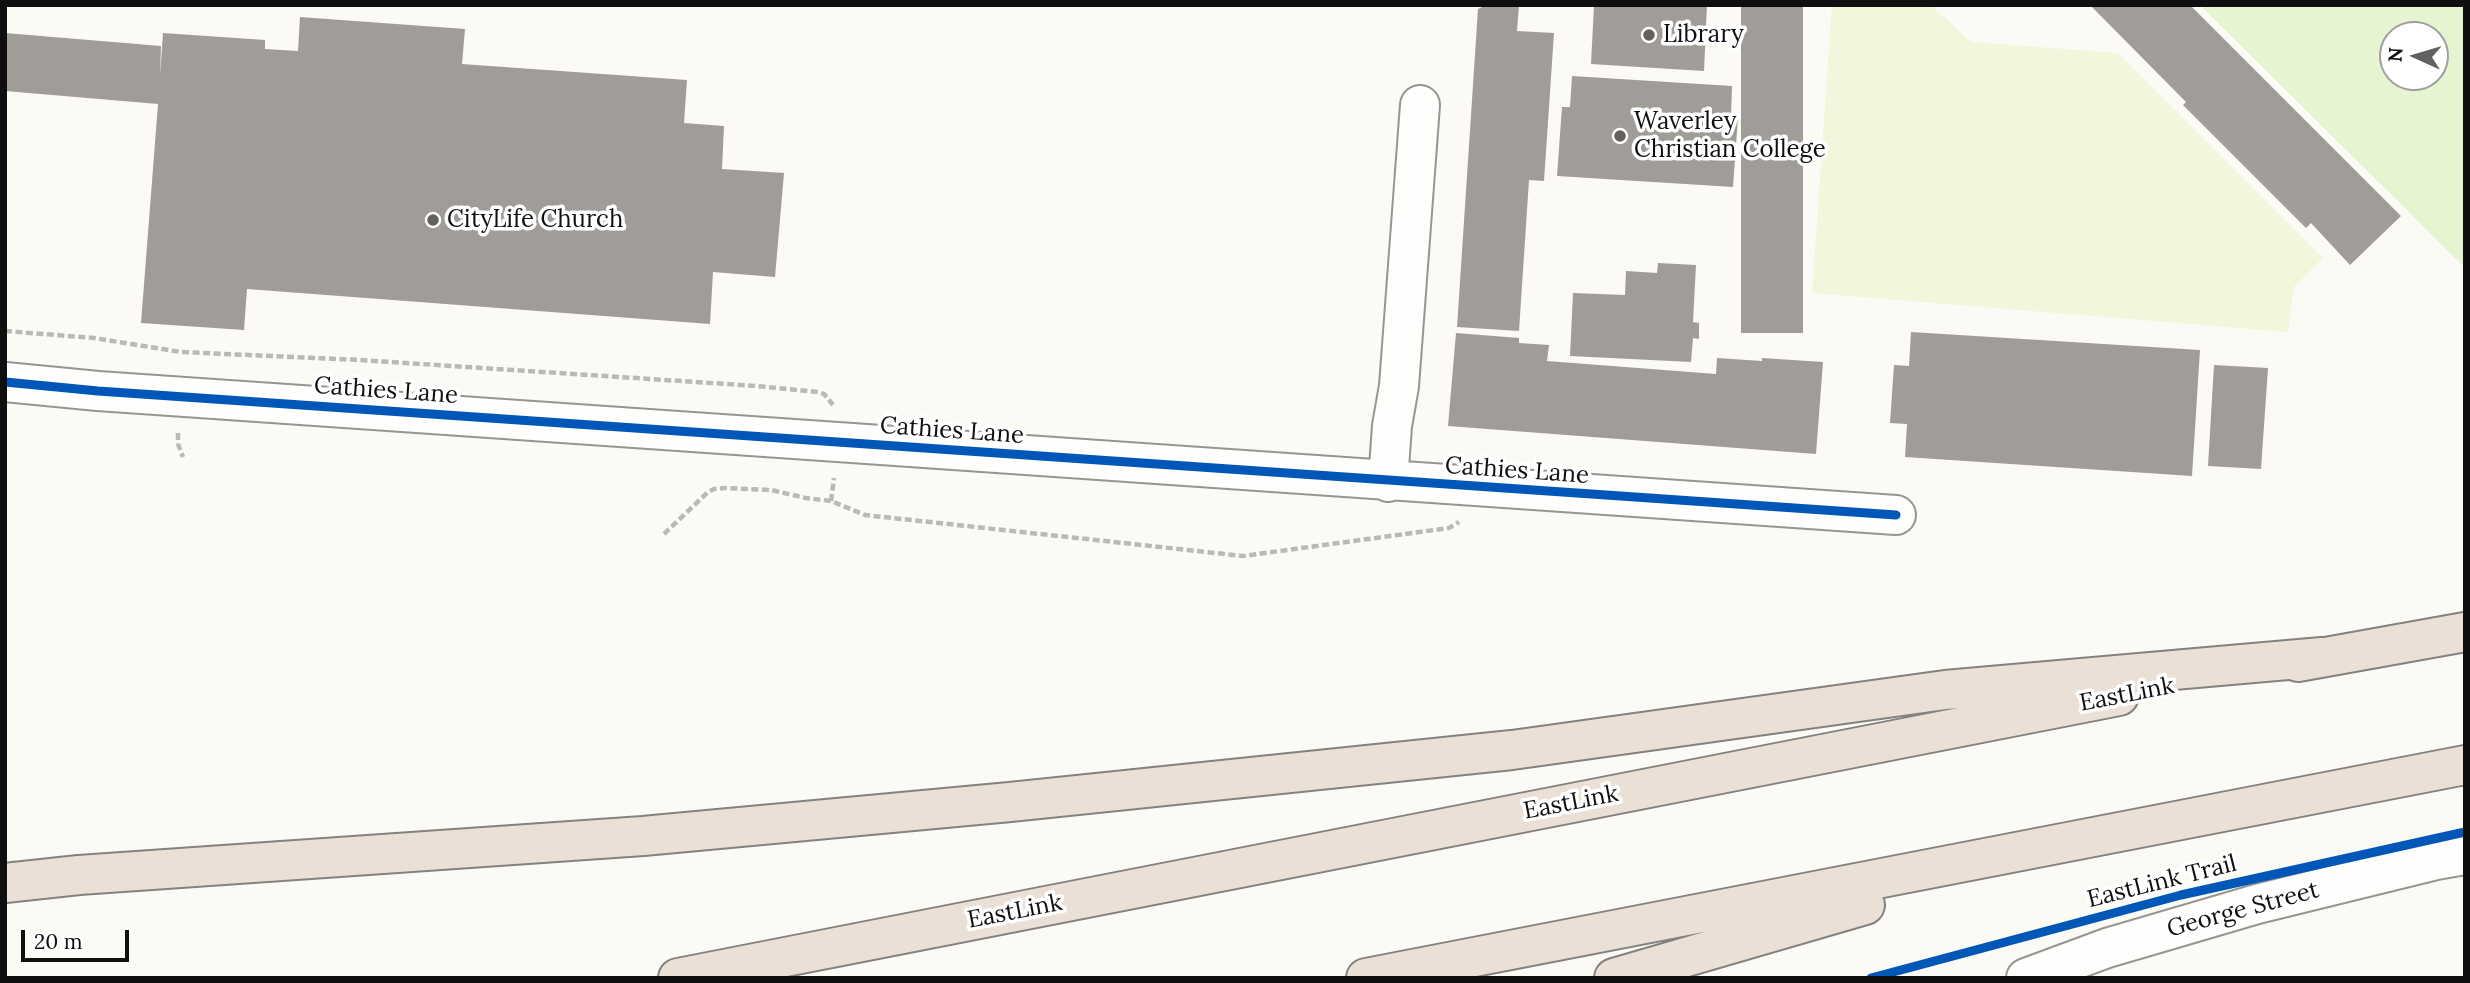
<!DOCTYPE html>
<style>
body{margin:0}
#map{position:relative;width:2470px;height:983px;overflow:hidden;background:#fcfaf4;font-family:Lora,serif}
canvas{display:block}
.frame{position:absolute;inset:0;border:7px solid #0f0f0f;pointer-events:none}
.north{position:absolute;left:2379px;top:21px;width:70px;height:70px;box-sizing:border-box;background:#fff;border:2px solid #9f9f9f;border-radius:50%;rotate:274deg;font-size:19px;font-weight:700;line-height:28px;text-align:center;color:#0f0f0f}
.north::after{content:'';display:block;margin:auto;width:24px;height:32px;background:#62615f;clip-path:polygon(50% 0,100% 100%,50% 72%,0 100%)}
.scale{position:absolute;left:21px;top:930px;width:108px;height:32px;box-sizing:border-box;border:4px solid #0f0f0f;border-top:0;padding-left:9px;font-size:21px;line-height:24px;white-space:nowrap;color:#0f0f0f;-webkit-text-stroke:5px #fff;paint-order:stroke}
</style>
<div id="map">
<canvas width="2470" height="983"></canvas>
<div class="frame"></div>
<div class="north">N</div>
<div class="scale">20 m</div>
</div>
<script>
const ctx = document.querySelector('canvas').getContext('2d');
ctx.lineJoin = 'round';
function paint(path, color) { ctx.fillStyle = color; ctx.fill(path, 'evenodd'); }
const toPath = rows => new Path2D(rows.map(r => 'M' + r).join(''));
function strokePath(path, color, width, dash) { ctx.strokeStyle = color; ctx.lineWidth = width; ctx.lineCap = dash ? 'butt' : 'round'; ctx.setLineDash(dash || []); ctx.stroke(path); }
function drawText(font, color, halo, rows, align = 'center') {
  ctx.font = font + ' Lora,serif'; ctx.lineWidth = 7; ctx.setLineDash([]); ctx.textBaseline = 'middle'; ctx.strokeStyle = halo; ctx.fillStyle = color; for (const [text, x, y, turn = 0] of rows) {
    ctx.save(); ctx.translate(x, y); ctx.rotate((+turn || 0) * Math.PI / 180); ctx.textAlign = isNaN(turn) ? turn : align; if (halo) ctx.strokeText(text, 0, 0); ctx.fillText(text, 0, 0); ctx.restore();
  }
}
const green = toPath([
 [2200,5,2465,5,2465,268],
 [2393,35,2435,35,2435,77,2393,77]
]);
const pitch = toPath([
 [1832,5,1931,5,1971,42,2118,53,2323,258,2294,287,2288,332,1812,293]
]);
const building = toPath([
 [1487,5,1519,5,1517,31,1554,33,1544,181,1529,180,1519,331,1457,327,1478,9],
 [1594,5,1707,5,1704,71,1591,64],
 [1741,5,1803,5,1803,333,1741,333],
 [2090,5,2190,5,2401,216,2350,265,2311,223,2306,228,2183,105,2186,102],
 [300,17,465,29,462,64,687,80,684,123,724,126,722,169,784,173,775,277,713,272,710,324,247,289,244,330,141,323,158,104,5,91,5,33,161,46,160,76,163,33,265,40,265,49,298,51],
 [1572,76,1732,86,1731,117,1738,117,1733,187,1557,176,1562,107,1570,107],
 [1658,263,1696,265,1693,322,1699,323,1699,339,1693,338,1691,362,1570,356,1573,293,1625,295,1626,271,1657,273],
 [1911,332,2200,350,2192,476,1905,457,1907,424,1890,423,1894,365,1909,366],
 [1456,333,1519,338,1519,343,1549,345,1547,361,1716,374,1717,358,1762,361,1762,358,1823,362,1816,454,1448,426],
 [2214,365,2268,368,2261,469,2208,466]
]);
const path = toPath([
 [5,331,94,338,181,352,360,360,757,386,818,392,824,394,833,405],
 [178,433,178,444,183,457],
 [831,501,834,478],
 [664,534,708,492,714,489,724,488,771,490,806,498,831,501,865,515,1243,556,1449,528,1459,522]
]);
const minor = toPath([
 [5,382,98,391,1896,515],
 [1388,482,1392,426,1399,386,1420,105],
 [2026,978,2107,948,2257,904,2436,860,2465,855]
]);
const highway = toPath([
 [2298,662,2465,632],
 [5,883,79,875,643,836,1010,802,1512,750,1945,690,2322,657],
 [678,978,2119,696],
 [1366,978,2465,765],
 [1614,978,1865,905]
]);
const cycleway = toPath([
 [5,382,98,391,1896,515],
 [1871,978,2181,895,2465,832]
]);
const markers = [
 [1649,35,7,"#62615f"],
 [1620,136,7,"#62615f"],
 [433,220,7,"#62615f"]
];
const poiNames = [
 ["Library",1663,35],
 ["Waverley",1634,122],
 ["Christian College",1634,150],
 ["CityLife Church",447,220]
];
const streetNames = [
 ["Cathies Lane",386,391,4],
 ["Cathies Lane",952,431,4],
 ["Cathies Lane",1517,471,4],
 ["EastLink",2127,695,-11],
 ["EastLink",1571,803,-11],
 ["EastLink Trail",2162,882,-14],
 ["George Street",2243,910,-15],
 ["EastLink",1015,912,-11]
];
paint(green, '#e6f4d2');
paint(pitch, '#f0f7dc');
paint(building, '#a09d99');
strokePath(minor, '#969592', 42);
strokePath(highway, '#83827f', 42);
strokePath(path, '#b9b9b8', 4.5, [7, 3.5]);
strokePath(minor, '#fffefd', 38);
strokePath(highway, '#ebe0d5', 38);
strokePath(cycleway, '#0057b8', 9);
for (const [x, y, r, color] of markers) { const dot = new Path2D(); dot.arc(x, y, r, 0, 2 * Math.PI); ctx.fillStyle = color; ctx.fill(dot); strokePath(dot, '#fff', 2.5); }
drawText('24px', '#0f0f0f', '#fff', poiNames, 'left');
drawText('24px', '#0f0f0f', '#fff', streetNames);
</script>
